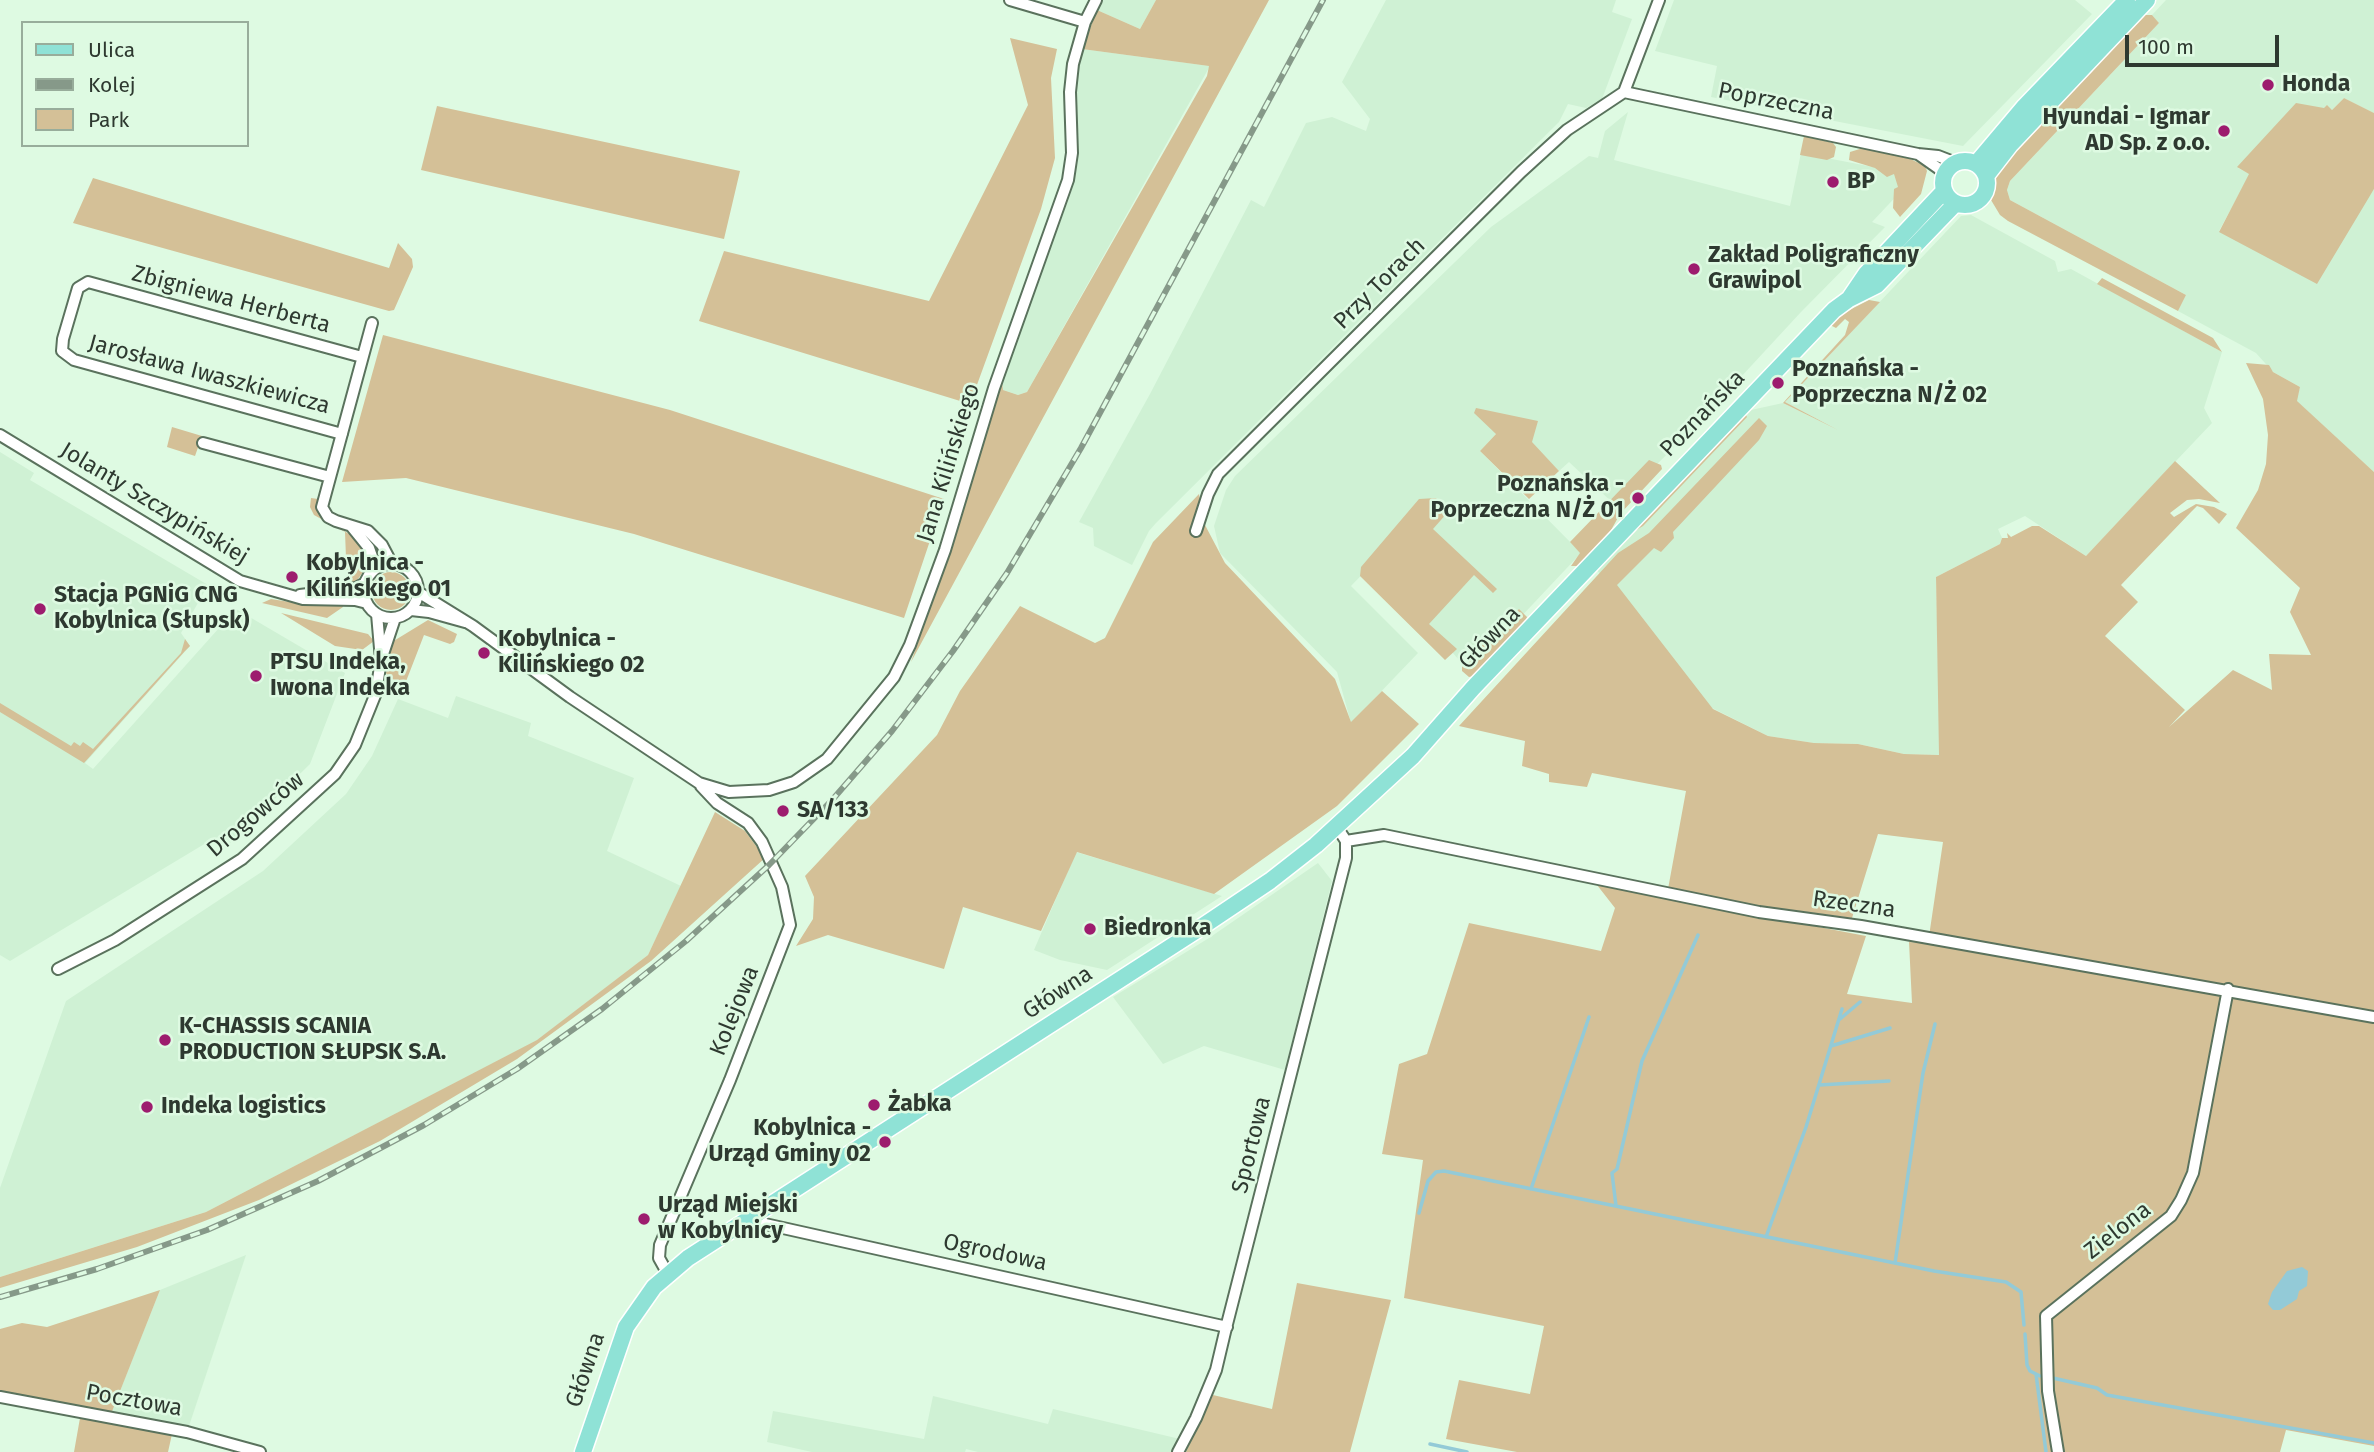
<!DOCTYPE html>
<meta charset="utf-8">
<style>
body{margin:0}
#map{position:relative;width:2374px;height:1452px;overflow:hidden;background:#defae2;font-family:"Fira Sans",sans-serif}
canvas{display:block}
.legend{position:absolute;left:21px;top:21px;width:228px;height:126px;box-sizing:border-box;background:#defae2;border:2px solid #98ad9b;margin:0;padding:9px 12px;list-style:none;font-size:21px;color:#2e3930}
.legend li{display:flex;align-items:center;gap:14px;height:35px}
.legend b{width:35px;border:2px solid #98ad9b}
.scale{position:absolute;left:2125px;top:35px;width:154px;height:32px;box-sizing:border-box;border:4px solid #2e3930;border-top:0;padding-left:9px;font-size:21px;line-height:24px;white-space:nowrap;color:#2e3930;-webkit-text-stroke:5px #defae2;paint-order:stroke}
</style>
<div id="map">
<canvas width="2374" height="1452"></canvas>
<ul class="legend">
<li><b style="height:9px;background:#8fe2d6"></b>Ulica</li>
<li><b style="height:9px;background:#869989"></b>Kolej</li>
<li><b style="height:19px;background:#d4c097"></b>Park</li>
</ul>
<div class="scale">100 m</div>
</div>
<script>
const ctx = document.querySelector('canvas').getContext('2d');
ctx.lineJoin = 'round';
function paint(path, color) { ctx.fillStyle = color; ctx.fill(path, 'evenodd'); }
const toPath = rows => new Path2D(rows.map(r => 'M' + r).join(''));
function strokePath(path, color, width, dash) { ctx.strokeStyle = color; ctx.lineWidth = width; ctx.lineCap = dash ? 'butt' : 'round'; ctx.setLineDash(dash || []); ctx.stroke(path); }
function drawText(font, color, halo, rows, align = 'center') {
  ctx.font = font + ' "Fira Sans",sans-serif'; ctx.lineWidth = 5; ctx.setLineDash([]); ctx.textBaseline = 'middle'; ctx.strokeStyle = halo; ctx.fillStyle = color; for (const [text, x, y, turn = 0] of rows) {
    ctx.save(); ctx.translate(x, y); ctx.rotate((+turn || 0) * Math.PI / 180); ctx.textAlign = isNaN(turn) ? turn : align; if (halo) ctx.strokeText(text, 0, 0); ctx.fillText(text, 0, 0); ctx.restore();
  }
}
const built = toPath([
 [1102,0,1156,0,1140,29,1097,10],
 [1386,0,1616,0,1612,12,1632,19,1602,99,1586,108,1568,104,1559,122,1156,523,1149,531,1132,565,1094,546,1093,528,1079,522,1150,394,1251,200,1264,207,1306,123,1332,117,1366,131,1370,119,1342,82],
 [1674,0,2075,0,2092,14,1963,146,1711,97,1717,66,1655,51],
 [2166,0,2374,0,2374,113,2344,98,2332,110,2324,108,2238,168,2250,174,2219,231,2370,195,2374,189,2374,472,2296,401,2300,387,2273,372,2256,353,2178,311,2186,295,2010,200,2007,190,2010,181,2159,23,2152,15],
 [1082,49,1210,66,1027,392,1018,395,1003,390,1002,381,1074,184,1079,154,1076,83],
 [1628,112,1614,160,1790,206,1801,153,1899,172,1904,188,1872,222,1885,227,1801,312,1691,431,1615,505,1569,462,1559,471,1509,420,1480,451,1581,553,1469,672,1387,575,1448,512,1406,529,1351,586,1418,653,1351,723,1337,672,1220,553,1214,526,1226,490,1235,476,1491,227,1589,156,1598,158,1605,131],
 [1971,215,2055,261,2058,272,2071,269,2222,352,2204,408,2212,423,2086,556,2025,516,1998,529,2002,538,2000,544,1936,577,1940,755,1904,754,1858,744,1814,743,1768,736,1698,701,1597,570,1685,475,1751,410,1783,403,1838,430,1785,402,1961,216],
 [0,452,34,473,30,480,208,585,181,633,190,646,85,763,93,769,236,609,345,673,310,764,225,848,211,840,10,961,0,955],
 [456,696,531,723,528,736,634,778,607,851,681,886,648,955,538,1040,206,1212,0,1277,0,1188,66,1001,263,871,346,794,372,756,398,699,448,718],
 [1076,852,1222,896,1107,970,1060,960,1034,950],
 [1318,863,1332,881,1285,1070,1204,1046,1163,1064,1113,997,1209,938],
 [246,1255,187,1432,109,1418,160,1290],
 [933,1396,1048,1424,1053,1409,1180,1439,1173,1452,978,1452,966,1449,965,1452,812,1452,767,1442,773,1411,924,1439]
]);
const green = toPath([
 [1156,0,1269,0,911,662,955,538,1002,381,1003,390,1018,395,1027,392,1207,76,1209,66,1082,49,1097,10,1140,29],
 [2145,15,2152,15,2159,23,2010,181,2007,190,2010,200,2186,295,2178,311,2008,221,2000,215,1991,200,1996,174,2000,166,2139,17],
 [1010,38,1057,49,1051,78,1055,158,1041,209,970,404,699,321,724,251,929,301,1028,105],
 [2344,98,2374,113,2374,189,2317,284,2219,232,2249,174,2237,167,2296,103,2324,108,2327,105,2332,110],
 [437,106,740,171,724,239,421,170],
 [1804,136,1833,143,1836,147,1834,157,1827,160,1800,155],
 [1863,148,1900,154,1925,166,1927,171,1921,194,1900,217,1893,208,1894,189,1898,187,1894,174,1887,177,1875,168,1849,160,1850,152],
 [93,178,389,268,398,243,412,259,413,267,394,310,389,311,73,223],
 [2102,278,2213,338,2222,352,2097,284],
 [1869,300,1880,302,1785,402,1838,430,1783,403,1845,335,1849,322,1845,319,1836,328,1832,326,1832,319],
 [383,335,670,410,944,499,904,618,634,534,406,478,342,482],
 [2246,363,2269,365,2273,372,2300,387,2297,401,2374,472,2374,1446,2286,1430,2280,1452,1517,1452,1446,1439,1459,1380,1530,1394,1544,1326,1404,1298,1423,1160,1382,1154,1399,1064,1427,1054,1469,923,1601,951,1615,908,1597,885,1625,890,1866,936,1847,994,1912,1003,1909,942,1928,943,1943,842,1878,834,1852,918,1762,906,1668,889,1686,791,1592,773,1587,787,1549,782,1549,774,1522,766,1525,741,1459,726,1618,553,1649,533,1759,418,1767,426,1759,440,1673,532,1674,538,1661,552,1654,548,1617,585,1713,709,1768,736,1814,743,1858,744,1904,754,1939,755,1936,577,2000,544,2002,538,2008,538,2007,533,2011,537,2032,526,2039,526,2086,556,2175,461,2220,503,2199,499,2187,500,2170,513,2174,517,2196,504,2214,507,2227,514,2219,524,2203,508,2197,506,2192,511,2121,585,2138,602,2105,636,2185,710,2169,727,2233,670,2272,690,2269,654,2311,655,2290,612,2300,588,2236,528,2258,490,2266,464,2268,435,2263,399],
 [1476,408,1538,421,1532,442,1559,471,1529,499,1480,451,1496,434,1474,413],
 [1745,413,1747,417,1643,526,1628,535],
 [172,427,202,436,195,456,167,447],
 [1649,460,1661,465,1662,469,1620,514,1610,532,1578,566,1571,566,1580,553,1570,542],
 [1199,494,1205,525,1225,563,1335,679,1351,722,1382,691,1419,724,1337,806,1214,894,1077,852,1041,931,963,907,944,969,828,935,796,946,813,919,814,897,805,876,937,735,960,691,1020,606,1095,643,1105,638,1153,542],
 [311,498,318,499,318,509,322,518,361,541,370,563,354,584,347,584,345,532,314,515,310,507],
 [1436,498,1448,512,1433,529,1497,589,1493,593,1474,575,1429,624,1457,649,1445,660,1360,576,1361,567,1419,499],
 '372 591a19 19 0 1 1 38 0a19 19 0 1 1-38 0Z',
 [271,599,302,604,343,604,343,607,327,618,262,603],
 [1519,609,1527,617,1526,621,1474,676,1469,677,1462,671,1462,665],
 [281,613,368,634,374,641,362,650,335,646],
 [428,620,457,634,454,642,450,644,424,635,405,684,389,678,386,673,392,642],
 [185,639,190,646,185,651,84,763,0,712,0,703,71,746,74,742,80,746,83,742,93,749,181,653],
 [715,812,745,831,765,858,651,961,517,1059,380,1141,259,1200,137,1247,0,1288,0,1277,206,1212,537,1040,648,955],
 [1297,1283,1391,1300,1350,1452,1186,1452,1213,1395,1272,1409],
 [160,1290,111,1414,0,1391,0,1329,22,1323,47,1327],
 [80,1418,172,1434,168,1452,74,1452]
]);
const water = toPath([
 [2302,1267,2308,1271,2307,1286,2299,1291,2297,1299,2280,1310,2273,1310,2268,1304,2272,1292,2287,1271]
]);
const stream = toPath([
 [1840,1019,1860,1002],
 [1831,1046,1890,1028],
 [1819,1085,1889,1081],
 [1531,1189,1589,1017],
 [1616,1206,1612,1173,1617,1169,1642,1061,1698,935],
 [1419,1213,1428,1181,1436,1172,1444,1171,1934,1271,2006,1282,2021,1292,2024,1325],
 [1766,1237,1806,1127,1842,1009],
 [1895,1263,1923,1073,1935,1024],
 [2025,1334,2027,1365,2030,1371,2040,1376],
 [2036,1374,2046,1452],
 [2053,1378,2097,1388,2107,1395,2374,1443],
 [1430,1444,1467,1452]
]);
const street = toPath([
 [1010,0,1085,22],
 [1624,92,1918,154,1938,156,1956,163],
 [1624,92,1659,0],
 [1918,154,1945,173],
 [372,323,322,507,328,517,336,521,368,531,382,545,392,564],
 [342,434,74,360,62,351,63,339,78,288,88,282,362,357],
 [0,435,240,581,303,599,355,600,367,603],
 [203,443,330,477],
 [352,527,369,548,376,568],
 [1196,531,1208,494,1218,474,1521,172,1567,130,1624,92],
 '364 591a27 27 0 1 1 54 0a27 27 0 1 1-54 0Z',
 [418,592,473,626,570,697,699,783,729,792,769,790,794,782,827,759,894,677,910,645,945,550,994,388,1068,180,1072,153,1070,92,1073,64,1085,22,1096,0],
 [300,595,356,588,365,583],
 [411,610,429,612,465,622],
 [381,660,395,618],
 [1346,841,1384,835,1759,912,1861,926,2374,1017],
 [58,969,115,940,242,859,335,774,355,745,376,693,381,660,377,614],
 [756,1216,765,1224,1227,1327],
 [668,1274,659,1258,660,1245,730,1080,790,925,782,887,762,842,748,823,717,803,701,786],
 [0,1397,187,1432,260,1452],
 [1178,1452,1196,1418,1216,1370,1225,1332,1346,858,1346,841,1337,827],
 [2058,1452,2048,1391,2046,1316,2171,1216,2181,1200,2193,1173,2228,989]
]);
const primary = toPath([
 '1943 183a22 22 0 1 1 44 0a22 22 0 1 1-44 0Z',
 [1976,164,2025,106,2127,0],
 [1986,176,2010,145,2147,0],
 [1849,299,1866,274,1944,191],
 [583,1452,626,1327,654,1287,688,1258,1197,930,1270,881,1316,845,1413,756,1473,688,1834,310,1849,299,1877,285,1956,203]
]);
const rail = toPath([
 [0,1297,97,1269,207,1230,318,1181,424,1125,517,1069,602,1009,686,941,769,865,833,799,892,731,953,651,1007,573,1081,448,1323,0]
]);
const markers = [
 [2268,85,7,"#9d1c6e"],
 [2224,131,7,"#9d1c6e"],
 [1833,182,7,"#9d1c6e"],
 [1694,269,7,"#9d1c6e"],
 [1778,383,7,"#9d1c6e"],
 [1638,498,7,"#9d1c6e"],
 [292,577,7,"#9d1c6e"],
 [40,609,7,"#9d1c6e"],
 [484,653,7,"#9d1c6e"],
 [256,676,7,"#9d1c6e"],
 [783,811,7,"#9d1c6e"],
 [1090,929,7,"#9d1c6e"],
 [165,1040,7,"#9d1c6e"],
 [874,1105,7,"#9d1c6e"],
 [147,1107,7,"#9d1c6e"],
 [885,1142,7,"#9d1c6e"],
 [644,1219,7,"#9d1c6e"]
];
const poiNames = [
 ["Honda",2282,85],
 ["Hyundai - Igmar",2210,118,"right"],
 ["AD Sp. z o.o.",2210,144,"right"],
 ["BP",1847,182],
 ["Zakład Poligraficzny",1708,256],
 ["Grawipol",1708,282],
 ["Poznańska -",1792,370],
 ["Poprzeczna N/Ż 02",1792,396],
 ["Poznańska -",1624,485,"right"],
 ["Poprzeczna N/Ż 01",1624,511,"right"],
 ["Kobylnica -",306,564],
 ["Kilińskiego 01",306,590],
 ["Stacja PGNiG CNG",54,596],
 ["Kobylnica (Słupsk)",54,622],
 ["Kobylnica -",498,640],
 ["Kilińskiego 02",498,666],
 ["PTSU Indeka,",270,663],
 ["Iwona Indeka",270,689],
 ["SA/133",797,811],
 ["Biedronka",1104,929],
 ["K-CHASSIS SCANIA",179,1027],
 ["PRODUCTION SŁUPSK S.A.",179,1053],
 ["Żabka",888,1105],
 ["Indeka logistics",161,1107],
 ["Kobylnica -",871,1129,"right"],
 ["Urząd Gminy 02",871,1155,"right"],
 ["Urząd Miejski",658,1206],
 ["w Kobylnicy",658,1232]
];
const streetNames = [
 ["Poprzeczna",1776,102,11],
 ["Przy Torach",1380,284,-45],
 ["Zbigniewa Herberta",231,300,15],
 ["Jarosława Iwaszkiewicza",209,375,15],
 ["Poznańska",1703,414,-46],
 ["Jana Kilińskiego",949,463,-73],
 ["Jolanty Szczypińskiej",154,504,31],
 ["Główna",1490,638,-46],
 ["Drogowców",256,815,-40],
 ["Rzeczna",1854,905,8],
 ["Główna",1058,993,-33],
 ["Kolejowa",735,1011,-68],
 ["Sportowa",1252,1145,-76],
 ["Zielona",2118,1231,-38],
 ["Ogrodowa",995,1253,12],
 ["Główna",586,1370,-71],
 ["Pocztowa",134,1401,10]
];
paint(built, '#cff1d4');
paint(green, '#d4c097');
paint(water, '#93cad7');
strokePath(stream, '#93cad7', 3.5);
strokePath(street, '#5a725d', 14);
strokePath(primary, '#fff', 19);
strokePath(street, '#fff', 10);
strokePath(primary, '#8fe2d6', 16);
strokePath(rail, '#869989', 6);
strokePath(rail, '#defae2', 3.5, [10]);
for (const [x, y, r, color] of markers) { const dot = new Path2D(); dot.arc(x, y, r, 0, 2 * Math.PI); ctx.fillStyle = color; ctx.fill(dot); strokePath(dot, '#defae2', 2.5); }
drawText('bold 23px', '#2e3930', '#defae2', poiNames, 'left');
drawText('23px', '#2e3930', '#defae2', streetNames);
</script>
